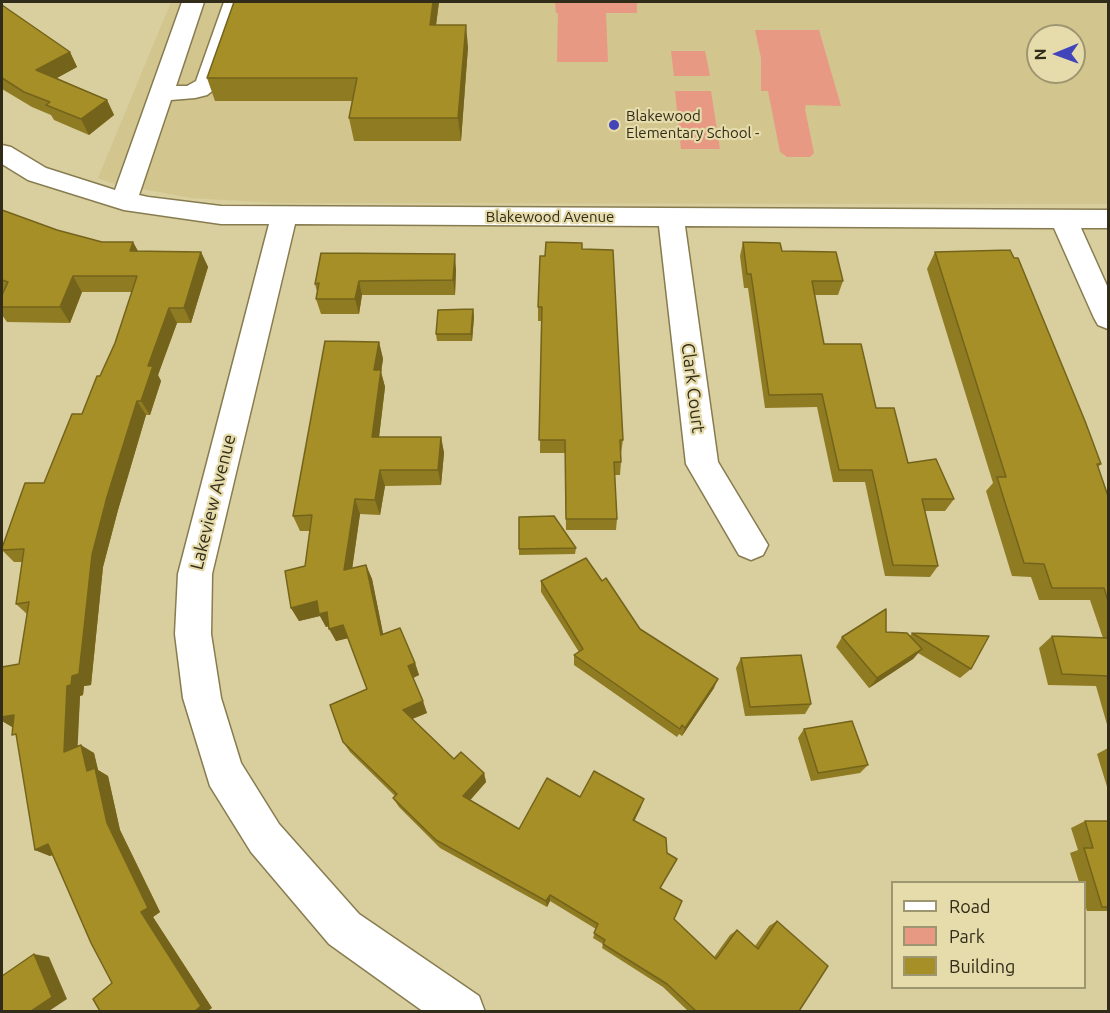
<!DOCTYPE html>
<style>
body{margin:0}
#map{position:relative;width:1110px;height:1013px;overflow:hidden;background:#d9ce9e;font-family:Ubuntu,sans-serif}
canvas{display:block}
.frame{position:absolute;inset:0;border:3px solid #312c19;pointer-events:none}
.legend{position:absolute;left:891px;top:881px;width:195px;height:108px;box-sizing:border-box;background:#e6dbab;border:2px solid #9e9571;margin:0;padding:8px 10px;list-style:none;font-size:18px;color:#312c19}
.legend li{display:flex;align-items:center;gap:12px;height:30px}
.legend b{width:30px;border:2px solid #9e9571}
.north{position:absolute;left:1026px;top:24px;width:60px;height:60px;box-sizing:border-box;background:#e6dbab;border:2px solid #9e9571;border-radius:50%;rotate:269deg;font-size:16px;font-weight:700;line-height:24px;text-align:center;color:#312c19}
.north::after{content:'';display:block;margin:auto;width:21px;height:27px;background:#4244b9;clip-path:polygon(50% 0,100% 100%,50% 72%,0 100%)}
</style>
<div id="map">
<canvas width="1110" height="1013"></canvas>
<div class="frame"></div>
<ul class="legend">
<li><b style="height:8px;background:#fff"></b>Road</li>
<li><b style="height:16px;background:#e89983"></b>Park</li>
<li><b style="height:16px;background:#a68f27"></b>Building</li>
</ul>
<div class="north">N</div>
</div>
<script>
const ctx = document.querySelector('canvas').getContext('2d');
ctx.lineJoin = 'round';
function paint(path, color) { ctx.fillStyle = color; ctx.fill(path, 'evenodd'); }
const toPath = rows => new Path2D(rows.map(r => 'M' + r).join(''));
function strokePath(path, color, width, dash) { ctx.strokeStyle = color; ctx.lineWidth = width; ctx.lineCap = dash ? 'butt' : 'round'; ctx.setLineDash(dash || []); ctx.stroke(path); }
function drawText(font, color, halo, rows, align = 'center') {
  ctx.font = font + ' Ubuntu,sans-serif'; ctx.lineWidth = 4.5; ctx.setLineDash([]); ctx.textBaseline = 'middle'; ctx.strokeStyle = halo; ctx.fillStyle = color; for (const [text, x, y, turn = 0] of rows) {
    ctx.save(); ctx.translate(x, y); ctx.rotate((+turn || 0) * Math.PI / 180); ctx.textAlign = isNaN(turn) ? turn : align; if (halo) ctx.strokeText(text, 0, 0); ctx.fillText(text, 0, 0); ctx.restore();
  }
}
const built = toPath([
 [171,2,1108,2,1108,204,275,203,191,198,111,183,98,178],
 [1038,36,1074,36,1074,72,1038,72]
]);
const green = toPath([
 [555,2,637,2,637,13,606,13,608,62,557,62,558,13,556,13],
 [755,30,819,30,841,106,806,105,805,109,814,153,810,157,787,157,780,152,768,91,761,91,761,58],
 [671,51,705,51,710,76,674,76],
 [675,91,711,91,720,149,681,149]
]);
const minor = toPath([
 [182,2,204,2,176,86,187,86,196,81,224,2,245,2,215,89,207,95,195,98,171,100,139,195,148,197,221,206,1108,210,1108,228,1081,228,1108,288,1108,329,1098,325,1094,318,1054,228,685,226,718,462,768,545,763,555,751,560,739,555,686,464,659,226,295,224,212,574,211,634,221,698,241,763,279,824,359,914,479,996,485,1012,424,1012,329,944,251,852,210,786,183,698,175,634,178,574,269,224,221,224,124,210,28,180,2,164,2,145,11,147,46,168,115,190,182,2]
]);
const wall = toPath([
 [234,2,439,2,436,25,468,47,461,141,354,141,349,118,352,101,215,101,207,78],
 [2,5,70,52,77,67,57,78,107,100,114,115,89,135,54,120,51,115,32,107,2,89],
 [2,210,57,230,102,242,133,242,138,251,201,252,208,267,191,323,177,323,158,375,161,381,150,415,146,415,118,510,103,567,91,685,84,686,83,695,80,696,77,746,94,753,98,770,108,776,120,830,160,912,153,917,212,1008,112,983,52,855,50,856,35,850,17,738,13,727,2,721,2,667,19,664,27,614,16,604,23,562,14,562,2,550,2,548,44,483,82,414,100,376,115,343,132,292,82,292,70,323,7,322,2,315,2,295,3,292,2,292],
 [743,242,782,251,843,281,838,295,815,295,824,344,876,408,908,463,954,499,945,511,925,511,938,566,930,577,885,576,865,482,833,482,817,407,765,408,748,288,744,288,740,256],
 [582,249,623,440,621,453,620,453,621,462,620,475,615,475,617,519,616,530,566,530,565,453,540,453,541,321,538,321,538,307,545,256],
 [935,252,1101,464,1098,467,1108,496,1108,728,1096,686,1048,685,1039,648,1052,636,1103,638,1090,600,1039,600,1031,577,1012,576,986,491,993,483,927,269],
 [456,269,455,295,362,295,359,314,321,314,316,299,317,292,315,284],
 [473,309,474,317,472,341,437,341,436,334],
 [379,342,383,359,381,372,385,387,379,437,441,437,444,453,441,485,385,486,380,515,360,514,352,568,366,565,372,579,383,634,415,663,419,675,413,678,427,713,412,719,454,759,484,773,486,782,470,800,519,829,580,797,641,807,634,820,660,888,674,919,714,957,730,935,737,930,755,946,769,926,777,921,799,1011,688,1011,663,987,602,948,603,944,593,938,596,929,550,901,547,907,440,848,399,807,393,798,395,796,350,752,343,742,367,689,348,638,336,641,329,626,326,627,320,616,299,621,291,608,305,566,310,531,300,531,293,516],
 [519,517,576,548,575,554,519,555],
 [541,581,602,581,640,629,714,688,682,736,679,734,677,737,574,665,574,655,579,652,541,592],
 [886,632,910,636,912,633,971,669,960,678,918,653,913,659,869,688,836,647,842,637],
 [741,658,811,704,805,714,745,716,736,668],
 [804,729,868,765,860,773,811,781,798,738],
 [1108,748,1108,790,1097,754],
 [1085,821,1108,821,1108,911,1087,911,1084,903,1084,882,1079,882,1070,853,1078,850,1071,828]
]);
const shadedWall = toPath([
 [433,2,439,2,433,48,430,25],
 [466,25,468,47,461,141,458,118],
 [70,52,77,67,44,85,36,70],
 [107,100,114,115,89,135,81,119],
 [133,242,141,257,130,251],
 [201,252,208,267,191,323,184,308],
 [455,254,456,269,455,295,453,280],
 [73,276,82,292,70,323,60,307],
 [359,281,362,295,359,314,355,299],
 [169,308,177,323,158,375,161,381,150,415,141,401,148,366],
 [473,309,474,317,472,341,471,334],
 [379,342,383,359,381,372,385,387,377,454,372,437,374,370],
 [137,401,146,415,118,510,103,567,91,685,84,686,83,695,80,696,77,760,64,752,67,686,72,676,92,555,107,497],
 [441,437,444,453,441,485,438,470],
 [380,470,385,486,380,515,375,500],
 [355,499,360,514,350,584,344,570],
 [366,565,372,579,386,648,381,635],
 [317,601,327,612,333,625,326,627,320,616,299,621,291,608],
 [343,625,349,638,336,641,329,629],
 [922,649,913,659,869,688,877,678],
 [415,663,419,675,413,678,408,666],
 [718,679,714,688,682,736,685,728],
 [423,701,427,713,407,721,403,710],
 [14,715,28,724,12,727,2,721,2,717],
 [81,745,94,753,98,770,108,776,120,830,160,912,153,917,212,1008,208,1011,195,1011,141,912,87,771],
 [484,773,486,782,466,805,463,796],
 [644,799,641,807,631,828,633,820],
 [48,844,62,851,50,856,35,850],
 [550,895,550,901,547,907,546,901],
 [34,954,49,957,67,999,49,1011,31,1011]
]);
const building = toPath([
 [234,2,433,2,430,25,466,25,458,118,349,118,357,78,207,78,234,2],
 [2,5,70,52,36,70,107,100,81,119,46,105,50,102,24,92,2,78,2,5],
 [2,210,57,230,102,242,133,242,130,251,201,252,184,308,169,308,148,366,153,366,141,401,137,401,107,497,92,555,79,674,72,676,71,685,67,686,64,752,81,745,87,771,95,768,107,823,148,908,141,912,201,1006,195,1011,100,1011,93,999,112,983,91,943,48,844,35,850,16,734,12,735,14,715,2,717,2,667,19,664,29,602,16,604,24,549,2,550,2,548,25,483,44,483,72,414,82,414,97,376,100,376,115,343,137,276,73,276,60,307,2,307,2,295,8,282,2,280,2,210],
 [546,242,582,243,582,249,613,250,623,440,620,440,621,462,614,462,617,519,566,519,565,440,539,440,542,307,538,307,540,256,545,256,546,242],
 [743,242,780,243,782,251,836,252,843,281,812,281,824,344,861,344,876,408,894,408,908,463,936,459,954,499,922,499,938,566,893,565,872,470,839,470,822,394,769,395,751,274,747,274,743,242],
 [1010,250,1014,258,1018,258,1085,421,1101,464,1097,464,1108,496,1108,601,1104,588,1052,588,1044,564,1024,563,997,477,1006,477,935,252,1010,250],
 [321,253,455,254,453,280,359,281,355,299,316,299,319,283,315,284,321,253],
 [473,309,471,334,436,334,438,310,473,309],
 [325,341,379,342,374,370,381,370,372,437,441,437,438,470,380,470,375,500,355,499,344,570,366,565,381,635,400,628,415,663,408,666,423,701,403,710,454,759,461,752,484,773,463,796,519,829,547,778,580,797,594,771,644,799,633,820,666,838,667,853,677,859,660,888,682,901,674,919,716,959,737,930,758,949,777,921,828,966,799,1011,696,1011,667,984,603,944,605,940,594,933,598,924,550,895,546,901,436,840,393,798,397,794,343,742,330,705,367,689,343,625,329,629,327,612,319,614,317,601,291,608,285,571,305,566,312,515,293,516,325,341],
 [554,516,576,548,519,549,519,517,554,516],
 [586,558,602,581,606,578,640,629,718,679,685,728,682,725,680,729,574,655,583,649,541,581,586,558],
 [886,609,886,632,907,633,922,649,877,678,842,637,886,609],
 [912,633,989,636,971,669,912,633],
 [1052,636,1108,638,1108,676,1062,674,1052,636],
 [801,655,811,704,750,707,741,658,801,655],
 [852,721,868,765,818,773,804,729,852,721],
 [1085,821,1108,821,1108,907,1102,907,1084,848,1093,848,1085,821],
 [34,954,52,997,31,1011,2,1011,2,976,34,954]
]);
const markers = [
 [614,125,6,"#4244b9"]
];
const farPoinames = [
 ["Blakewood",626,116],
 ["Elementary School -",626,133]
];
const farStreetnames = [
 ["Blakewood Avenue",550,217]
];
const streetNames = [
 ["Clark Court",693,388,83],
 ["Lakeview Avenue",213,502,-76]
];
paint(built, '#d2c58d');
paint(green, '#e89983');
strokePath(minor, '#877c50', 3);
paint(minor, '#fff');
paint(wall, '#8f7b22');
paint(shadedWall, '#74641b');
paint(building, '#a68f27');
strokePath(building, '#74641b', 1.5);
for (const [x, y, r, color] of markers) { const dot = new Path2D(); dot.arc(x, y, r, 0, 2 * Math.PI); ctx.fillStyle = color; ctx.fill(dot); strokePath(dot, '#e6dbab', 2); }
drawText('15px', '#312c19', '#e6dbab', farPoinames, 'left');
drawText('15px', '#312c19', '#e6dbab', farStreetnames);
drawText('18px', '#312c19', '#e6dbab', streetNames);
</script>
